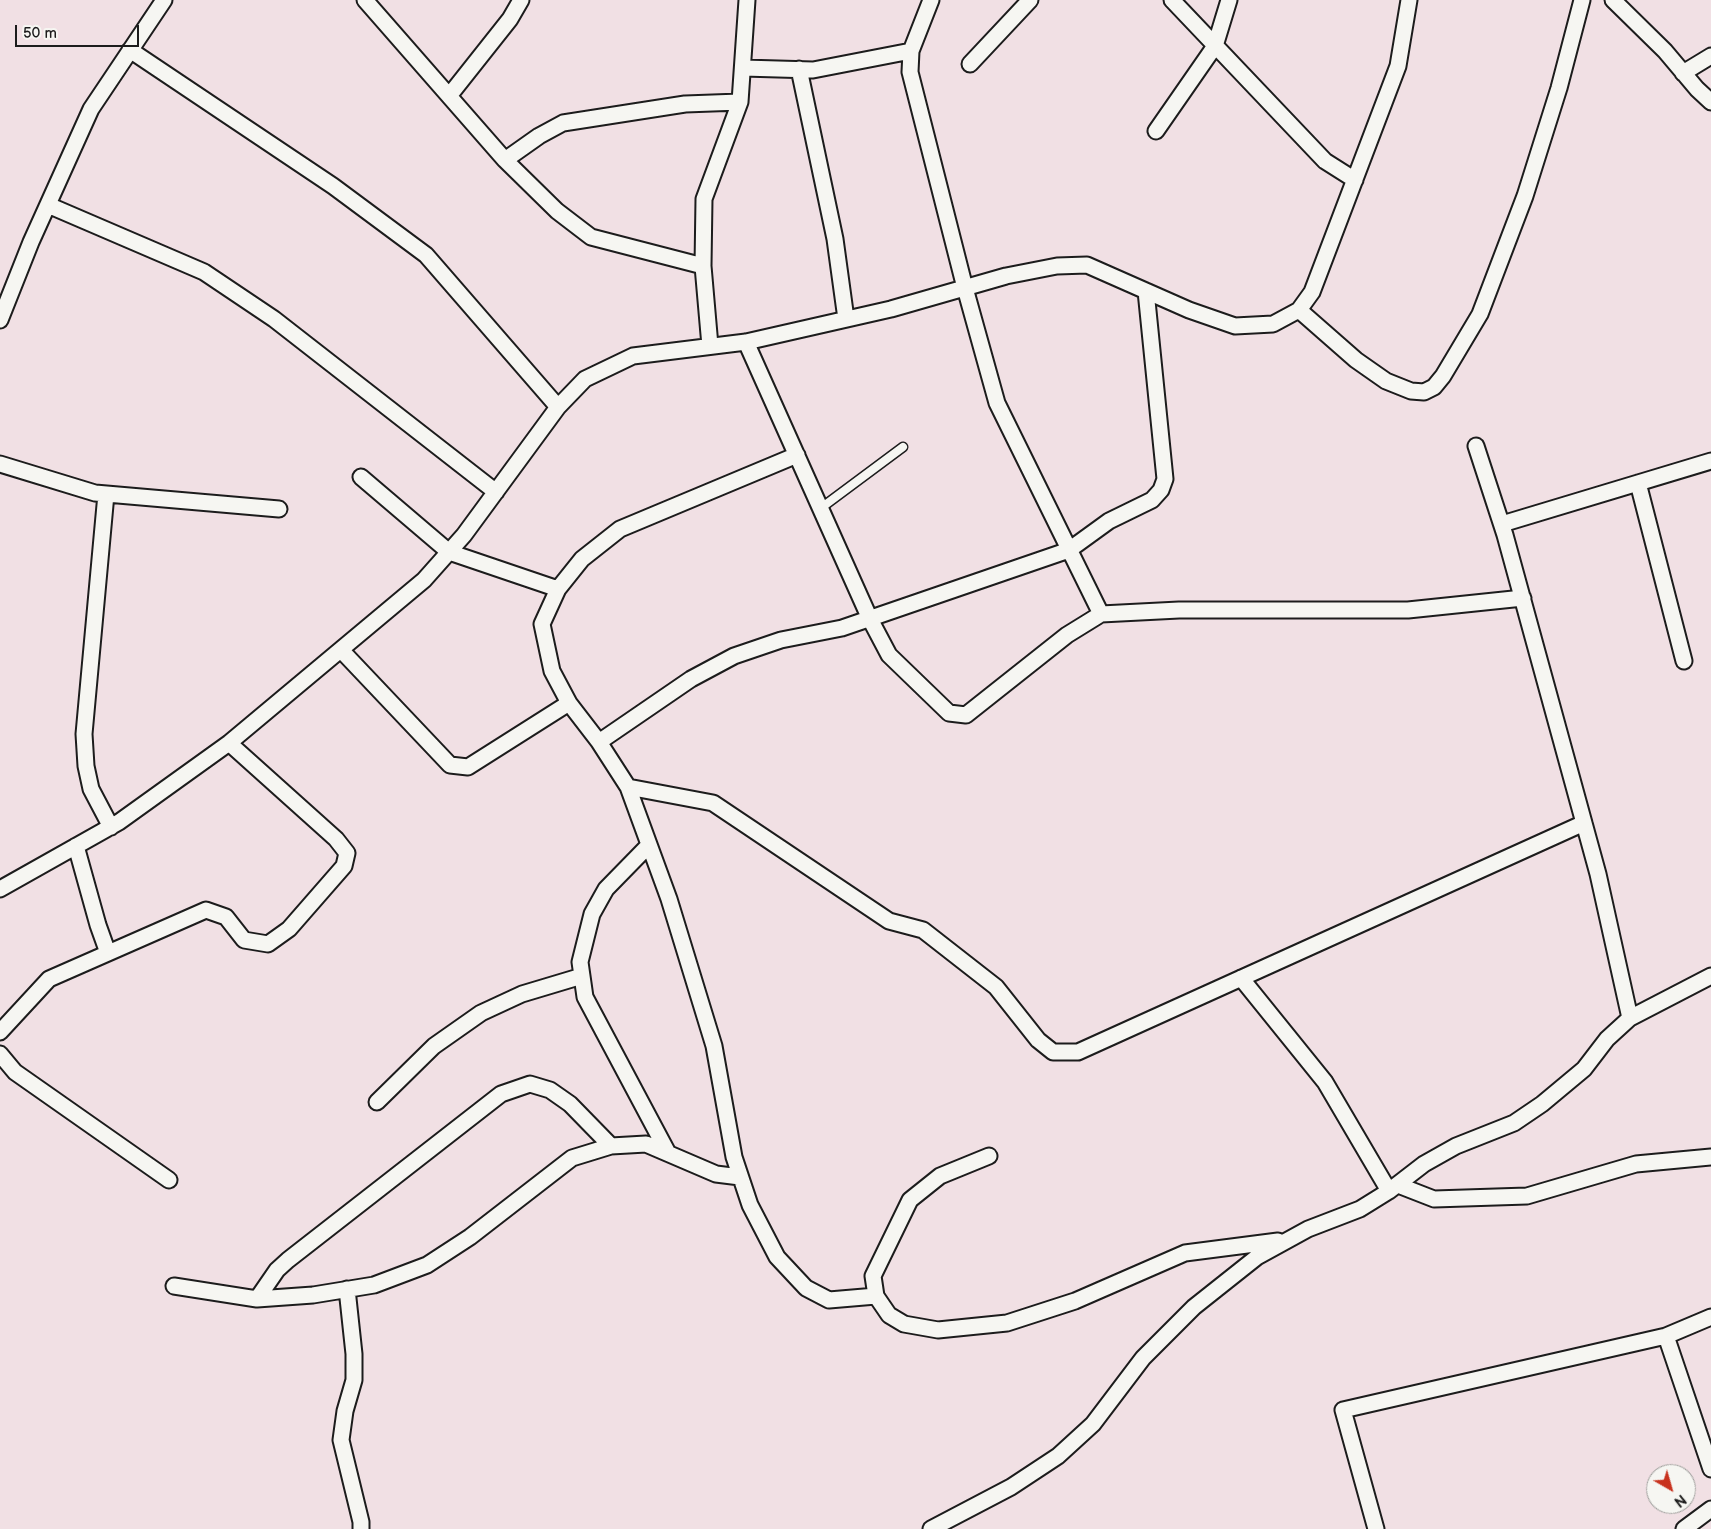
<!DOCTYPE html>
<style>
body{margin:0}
#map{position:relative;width:1711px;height:1529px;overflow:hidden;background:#f1e0e4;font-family:"Balsamiq Sans",sans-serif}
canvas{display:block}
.north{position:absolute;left:1646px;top:1464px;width:50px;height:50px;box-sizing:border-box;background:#f6f6f2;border:1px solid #9f9f9c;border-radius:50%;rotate:142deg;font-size:14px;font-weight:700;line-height:20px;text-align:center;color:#1c1c1c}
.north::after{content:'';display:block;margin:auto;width:18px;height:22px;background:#c8321e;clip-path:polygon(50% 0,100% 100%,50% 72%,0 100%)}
.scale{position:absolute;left:15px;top:25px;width:124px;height:22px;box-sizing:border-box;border:2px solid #1c1c1c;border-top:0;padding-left:6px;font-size:15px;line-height:18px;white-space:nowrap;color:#1c1c1c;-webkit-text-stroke:4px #f6f6f2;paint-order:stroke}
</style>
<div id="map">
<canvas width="1711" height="1529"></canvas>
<div class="north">N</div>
<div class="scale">50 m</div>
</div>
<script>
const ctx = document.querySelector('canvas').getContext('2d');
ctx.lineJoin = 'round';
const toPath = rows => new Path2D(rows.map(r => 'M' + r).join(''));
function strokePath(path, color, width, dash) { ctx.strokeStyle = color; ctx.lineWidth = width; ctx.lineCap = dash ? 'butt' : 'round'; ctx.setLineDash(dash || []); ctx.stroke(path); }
const service = toPath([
 [821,508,903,447]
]);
const minor = toPath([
 [365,0,505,160,557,211,591,237,703,266],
 [931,0,911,51,910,72,965,288,997,403,1101,614],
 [1172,0,1325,161,1355,180],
 [1613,0,1665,51,1697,89,1711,102],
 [130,50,333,186,426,255,558,407],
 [970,64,1030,0],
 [743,68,813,70,911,51],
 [799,69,835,239,846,319],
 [1683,73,1711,56],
 [449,96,510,19,521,0],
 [1156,131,1215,46,1229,0],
 [505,160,539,136,563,123,685,104,740,102],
 [48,205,204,272,274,319,496,492],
 [1299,310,1356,360,1386,381,1411,391,1424,392,1434,387,1443,376,1480,314,1525,196,1559,88,1582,0],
 [0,320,31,242,91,109,164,0],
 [746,342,870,619,889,655,949,713,966,715,1067,635,1101,614,1179,610,1408,610,1523,598],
 [710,346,703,266,704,199,740,102,747,0],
 [1476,446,1505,535,1598,874,1630,1018],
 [797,455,620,529,582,559,558,589,542,624,552,671,569,703,599,742,628,787,669,899,714,1046,734,1157,750,1205,777,1257,806,1288,829,1300,876,1296],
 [0,464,95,493,279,509],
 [361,477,449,552,558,589],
 [1638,483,1684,661],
 [106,494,84,734,86,766,91,789,111,827],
 [1502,524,1711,461],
 [341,650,450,765,468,767,569,703],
 [599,742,691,679,734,656,781,640,842,628,1069,550,1109,521,1152,500,1161,490,1165,479,1146,291],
 [628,787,713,803,889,921,923,930,996,987,1038,1040,1053,1052,1078,1052,1584,823],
 [649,845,606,889,592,914,580,962,585,997,668,1153],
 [76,846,98,925,108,953],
 [0,889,119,822,229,743,424,580,464,535,558,407,585,379,633,356,746,342,891,309,1006,276,1057,266,1087,265,1189,310,1235,326,1273,324,1299,310,1312,292,1398,66,1409,0],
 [1241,978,1325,1082,1389,1191],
 [0,1032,49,979,206,910,226,917,244,940,268,944,289,929,344,866,347,853,336,839,229,743],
 [0,1054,15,1072,169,1180],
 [377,1102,434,1046,481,1013,522,994,582,976],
 [989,1156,940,1176,910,1200,873,1276,876,1296,889,1315,904,1324,938,1330,1007,1323,1075,1301,1185,1253,1278,1241],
 [1398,1185,1434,1199,1527,1196,1636,1164,1711,1157],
 [174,1286,257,1299,313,1295,374,1285,427,1265,470,1237,572,1158,611,1146,646,1144,716,1174,740,1177],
 [347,1289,354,1354,354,1380,345,1411,341,1440,361,1522,361,1529],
 [257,1299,277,1270,288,1260,501,1094,530,1084,550,1090,570,1104,611,1146],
 [1666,1336,1711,1469],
 [931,1529,1011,1487,1058,1456,1093,1424,1143,1358,1194,1307,1257,1257,1308,1229,1360,1209,1389,1191,1424,1164,1456,1146,1514,1123,1542,1104,1584,1069,1607,1039,1630,1018,1711,976],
 [1376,1529,1343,1410,1666,1336,1711,1317],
 [1684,1529,1711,1509]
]);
strokePath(service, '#1c1c1c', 11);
strokePath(minor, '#1c1c1c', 19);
strokePath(service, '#f6f6f2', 8);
strokePath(minor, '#f6f6f2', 15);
</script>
